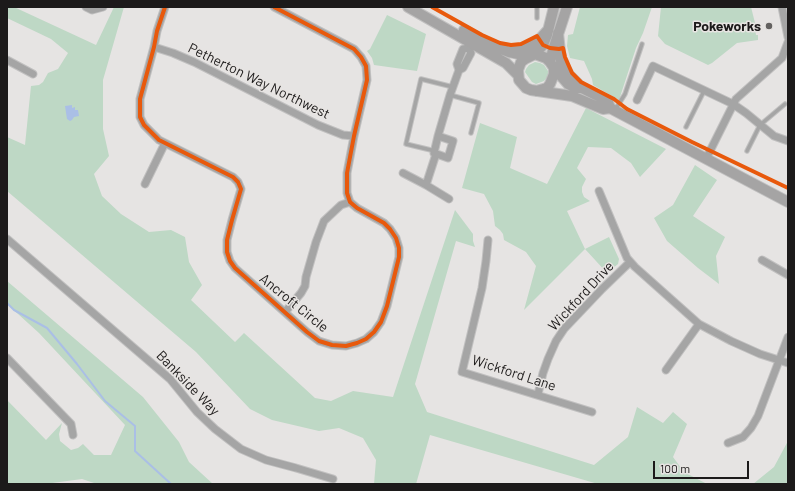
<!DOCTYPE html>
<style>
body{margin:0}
#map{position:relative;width:795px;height:491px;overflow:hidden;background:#e6e4e3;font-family:Barlow,sans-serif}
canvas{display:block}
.frame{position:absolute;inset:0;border:8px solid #1c1a1a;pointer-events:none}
.scale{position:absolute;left:653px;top:461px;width:96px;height:18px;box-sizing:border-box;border:2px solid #1c1a1a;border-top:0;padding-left:5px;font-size:12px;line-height:14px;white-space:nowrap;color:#1c1a1a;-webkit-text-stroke:3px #e7e4e2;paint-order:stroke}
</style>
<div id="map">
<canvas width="795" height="491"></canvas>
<div class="frame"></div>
<div class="scale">100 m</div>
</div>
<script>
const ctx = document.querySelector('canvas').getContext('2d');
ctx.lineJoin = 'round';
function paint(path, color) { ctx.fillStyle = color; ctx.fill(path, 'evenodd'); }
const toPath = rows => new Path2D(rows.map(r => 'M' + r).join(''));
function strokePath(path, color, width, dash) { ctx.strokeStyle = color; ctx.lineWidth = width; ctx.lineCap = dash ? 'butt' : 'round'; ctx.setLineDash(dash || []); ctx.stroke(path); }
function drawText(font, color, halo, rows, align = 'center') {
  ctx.font = font + ' Barlow,sans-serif'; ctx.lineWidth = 3; ctx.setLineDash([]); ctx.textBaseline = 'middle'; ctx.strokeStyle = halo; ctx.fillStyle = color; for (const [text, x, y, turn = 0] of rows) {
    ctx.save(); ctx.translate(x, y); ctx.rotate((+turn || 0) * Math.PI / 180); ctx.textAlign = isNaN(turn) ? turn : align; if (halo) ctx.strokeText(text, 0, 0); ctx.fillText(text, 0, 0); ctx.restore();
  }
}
const green = toPath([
 [7,7,14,7,96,45,114,7,124,7,103,80,103,129,109,156,94,174,102,196,121,214,149,232,171,230,185,237,189,262,202,285,191,300,235,342,244,333,315,398,331,401,353,391,393,397,455,210,473,234,473,241,475,247,456,241,415,384,427,412,594,465,628,437,637,407,663,423,673,412,687,424,673,457,684,472,707,484,598,484,430,435,416,484,374,484,376,460,363,438,339,428,319,431,272,420,250,409,196,352,7,191,7,137,25,145,31,86,39,85,43,82,48,73,58,69,68,53,51,39,7,18],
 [580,7,652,7,643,33,636,48,619,100,593,85,592,79,584,61,570,58,567,46,568,35,573,34],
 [661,7,751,7,755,23,754,24,756,35,758,35,758,40,737,43,712,63,708,65,665,44,658,36],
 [387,15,426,34,417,71,374,65,372,58,367,51,370,49],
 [535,62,540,63,544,65,548,71,548,76,544,81,536,84,532,82,525,72,526,69,529,65],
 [586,108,666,149,640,177,631,163,611,148,588,147,577,168,586,179,582,187,582,192,584,197,590,201,567,211,585,249,609,237,619,259,618,264,607,273,585,249,524,310,536,266,526,252,504,240,503,234,500,230,495,226,493,211,484,194,462,188,480,123,517,137,510,168,547,184],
 [695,165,717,180,693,216,725,237,716,256,719,284,698,268,667,241,654,218,673,205],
 [7,281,143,397,179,442,189,462,213,484,97,484,82,479,45,484,7,484,7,400,46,440,62,423,59,434,60,441,71,450,78,448,83,444,94,455,111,455,125,425,39,333,7,304],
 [788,441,788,480,787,484,753,484,774,467]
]);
const water = toPath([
 [72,105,72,108,75,107,75,110,78,110,79,116,74,117,72,120,70,121,67,119,65,106]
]);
const stream = toPath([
 [7,303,14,310,47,328,77,364,105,401,135,426,135,451,171,484]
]);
const lane = toPath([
 [537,18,537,7],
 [450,95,479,103,471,133],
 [615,110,625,94,642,44],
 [686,127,704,91],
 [435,151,406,144,421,79,453,87],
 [747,151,760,125,785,104]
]);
const street = toPath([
 [86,7,92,10,103,7],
 [165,7,157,31,154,47,140,99,140,117,144,125,159,140,233,177,238,182,241,189,232,220,227,240,227,252,230,261,235,268,307,332,319,341,332,345,346,346,357,343,366,339,374,332,381,322,387,306,399,257,399,248,396,238,390,229,384,223,357,208,350,202,347,193,347,173,354,136,367,80,366,66,361,57,354,49,274,7],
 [782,7,788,37],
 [154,47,173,53,194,62,318,125,343,135,354,136],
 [469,48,471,53,463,68,459,70,457,64,463,49,469,48,473,40],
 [7,60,33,74],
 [637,100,653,66,733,104,746,113,774,136,788,141],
 [438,136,453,141,448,158,434,153,438,136,450,95,459,70],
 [436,154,426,185,449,199],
 [706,159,736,99,782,58,788,42],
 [403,173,426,185],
 [145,184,165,143],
 [599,191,627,258,635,267,699,324,731,341,760,354,788,363],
 [7,239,170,379,197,412,215,429,241,449,266,460,296,468,333,479],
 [488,240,486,261,482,288,462,372,592,412],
 [762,260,788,275],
 [285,312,301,293,305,286,306,277,316,242,324,221,341,205,350,202],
 [7,358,71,424,73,435],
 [666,370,699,324],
 [538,394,543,373,548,359,556,341,564,329,602,289,630,262],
 [728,443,743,437,751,428,758,416,788,337]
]);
const secondary = toPath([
 [408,7,506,63,518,75],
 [464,30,493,46,509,52,528,56],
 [558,33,561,61,569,75,582,88],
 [511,51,529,47,539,40,547,31],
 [535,54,543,45,547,35,554,7],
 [550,62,553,50,567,7],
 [554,68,568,84,576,88,582,88,600,97,608,102,610,108,788,202],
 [536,91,547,88,550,84,554,74,554,68,550,62,546,58,535,54,525,59,521,62,518,70,519,80,526,88,531,90,572,96,603,109,610,108]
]);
const cycleway = toPath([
 [165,7,157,31,154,47,140,99,140,117,144,125,159,140,233,177,238,182,241,189,232,220,227,240,227,252,230,261,235,268,307,332,319,341,332,345,346,346,357,343,366,339,374,332,381,322,387,306,399,257,399,248,396,238,390,229,384,223,357,208,350,202,347,193,347,173,354,136,367,80,366,66,361,57,354,49,274,7],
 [432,7,482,35,500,43,511,45,521,44,537,36,543,45,550,48,559,49,563,48,565,57,572,73,581,82,614,99,627,109,692,142,788,188]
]);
const markers = [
 [769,26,4,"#636160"]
];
const poiNames = [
 ["Pokeworks",761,26]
];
const streetNames = [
 ["Petherton Way Northwest",259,81,26],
 ["Wickford Drive",581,296,-47],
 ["Ancroft Circle",294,303,39],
 ["Wickford Lane",514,373,18],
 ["Bankside Way",188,383,46]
];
paint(green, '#bed8c5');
paint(water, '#aabfe6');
strokePath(stream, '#aabfe6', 2);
strokePath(lane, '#c1c0c0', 5.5);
strokePath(street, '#c1c0c0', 9);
strokePath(secondary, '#c1c0c0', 12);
strokePath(lane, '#a5a5a5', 3.5);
strokePath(street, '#a5a5a5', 7);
strokePath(secondary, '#a5a4a4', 10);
strokePath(cycleway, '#e8590c', 4);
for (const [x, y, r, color] of markers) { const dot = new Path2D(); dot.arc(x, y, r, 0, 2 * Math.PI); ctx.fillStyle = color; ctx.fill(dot); strokePath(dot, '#e7e4e2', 1.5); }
drawText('bold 14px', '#1c1a1a', '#e7e4e2', poiNames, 'right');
drawText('14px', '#1c1a1a', '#e7e4e2', streetNames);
</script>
